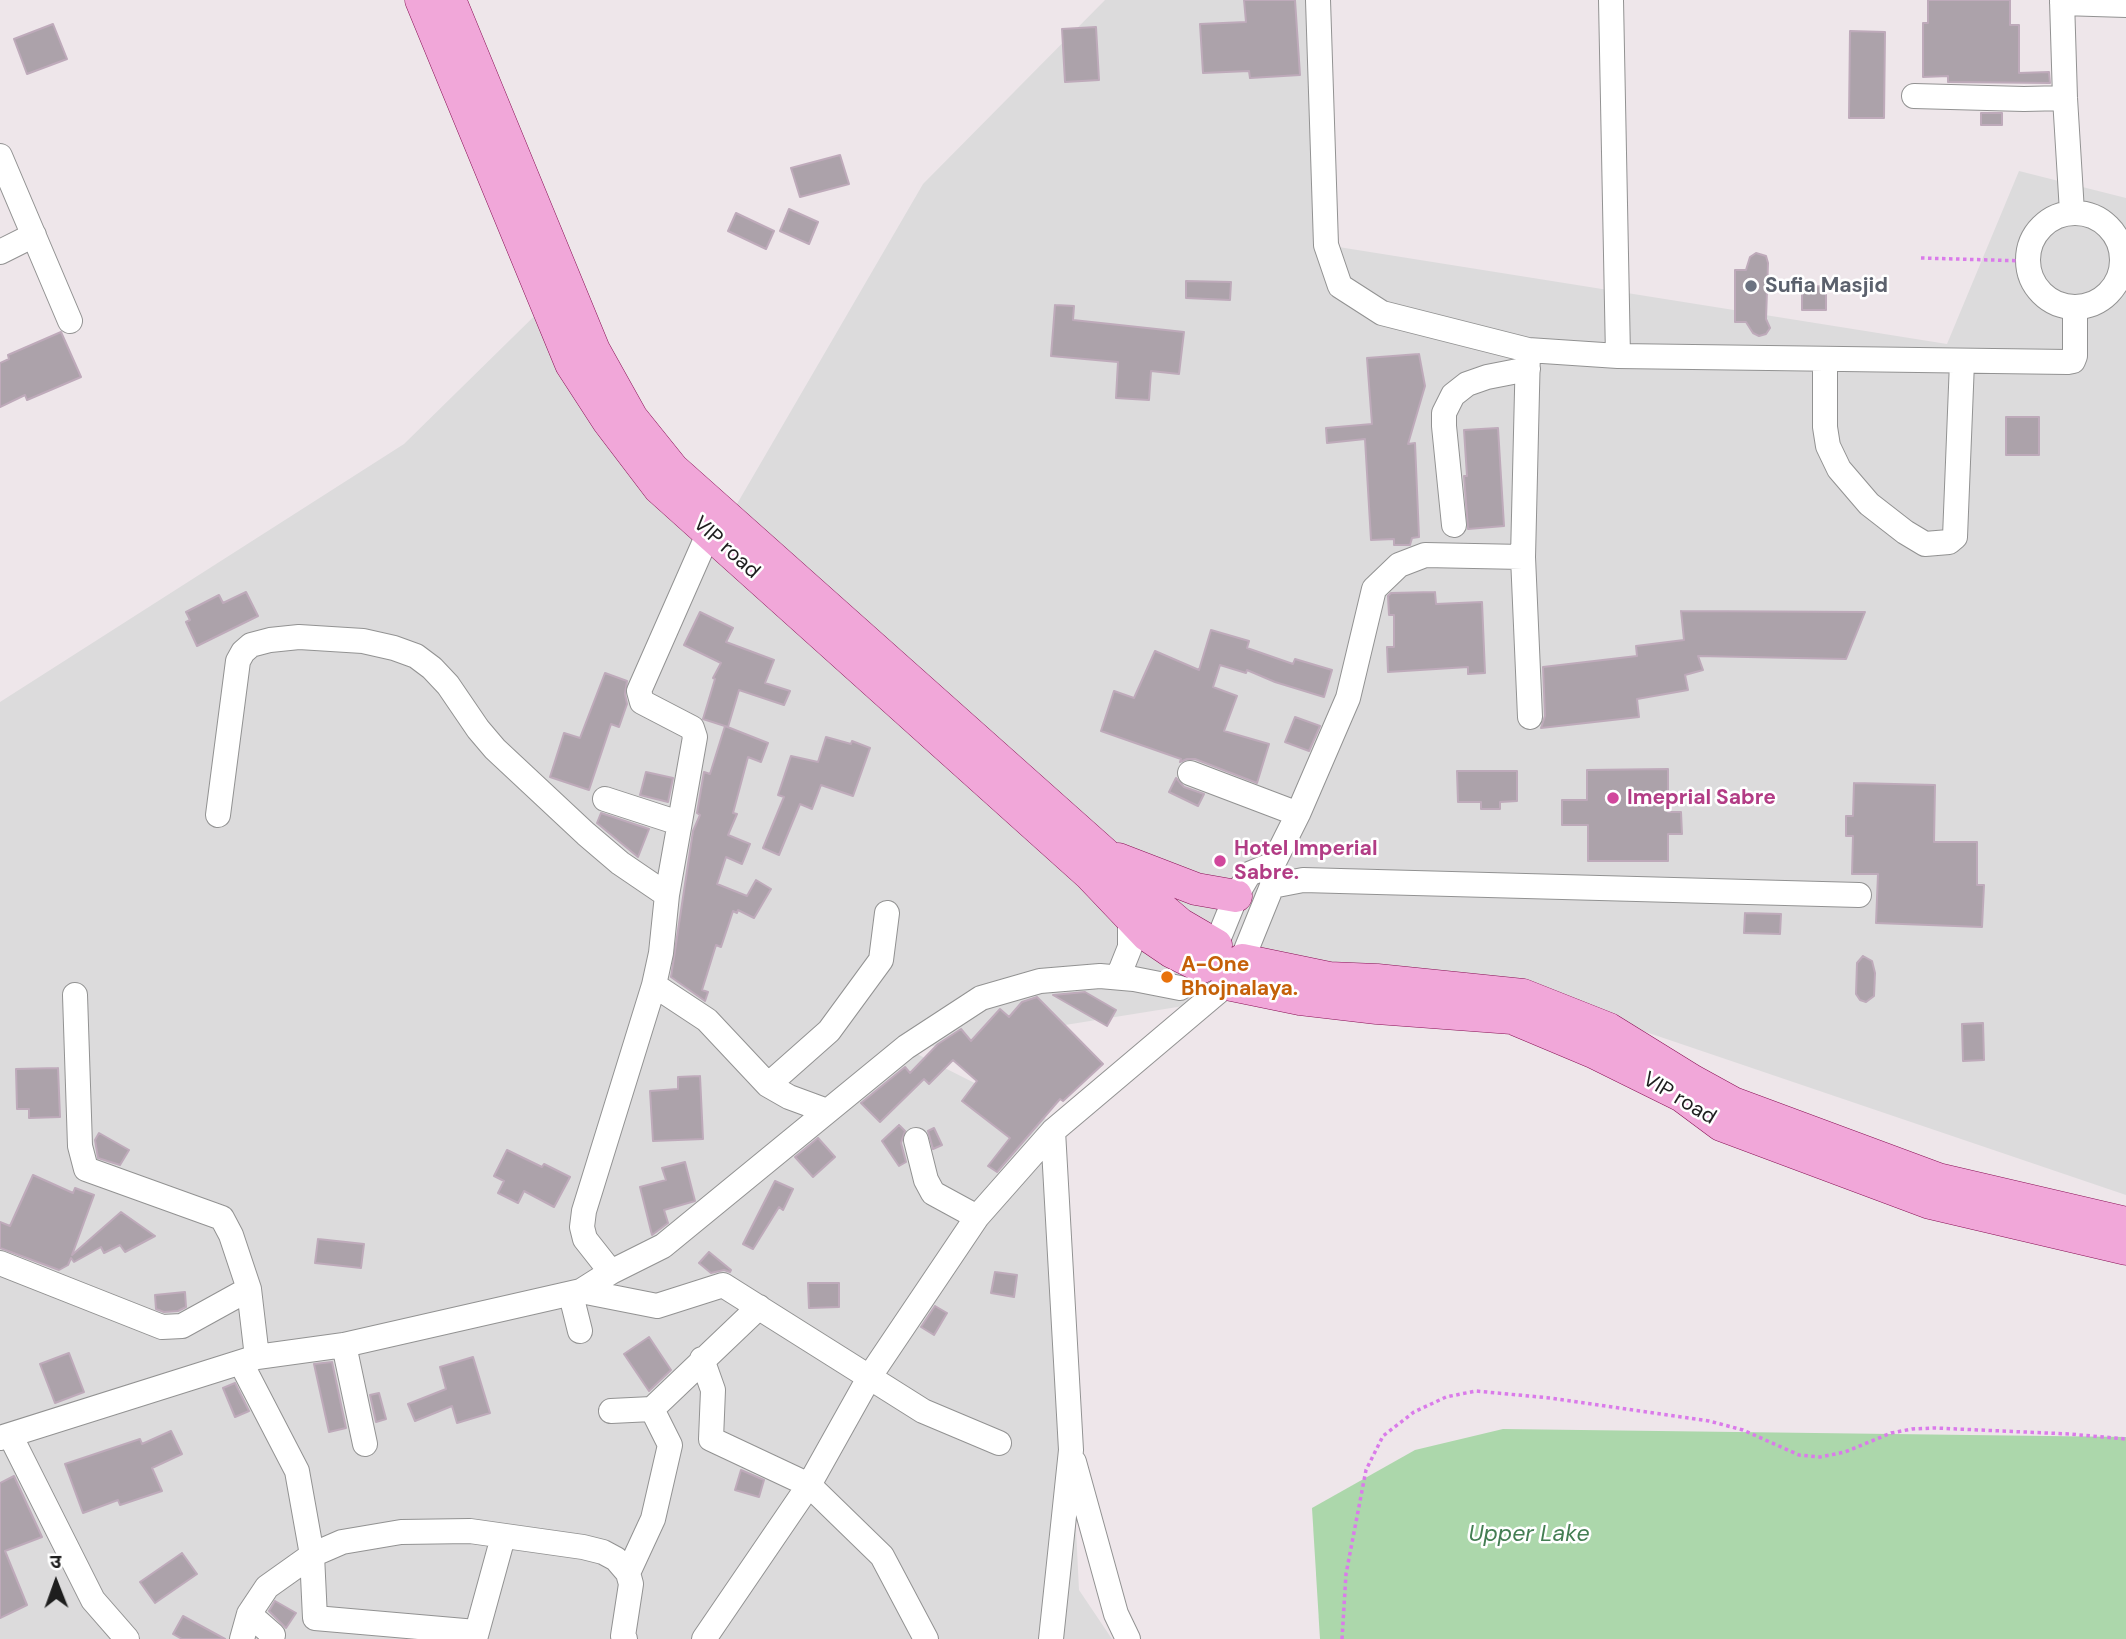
<!DOCTYPE html>
<meta charset="utf-8">
<style>
body{margin:0}
#map{position:relative;width:2126px;height:1639px;overflow:hidden;background:#eee6ea;font-family:"DM Sans","Noto Sans Devanagari",sans-serif}
canvas{display:block}
.north{position:absolute;left:21px;top:1548px;width:70px;height:70px;-webkit-text-stroke:5px #fff;paint-order:stroke;rotate:359deg;font-size:19px;font-weight:700;line-height:28px;text-align:center;color:#1e1e1e}
.north::after{content:'';display:block;margin:auto;width:24px;height:32px;background:#1e1e1e;clip-path:polygon(50% 0,100% 100%,50% 72%,0 100%)}
</style>
<div id="map">
<canvas width="2126" height="1639"></canvas>
<div class="north">उ</div>
</div>
<script>
const ctx = document.querySelector('canvas').getContext('2d');
ctx.lineJoin = 'round';
function paint(path, color) { ctx.fillStyle = color; ctx.fill(path, 'evenodd'); }
const toPath = rows => new Path2D(rows.map(r => 'M' + r).join(''));
function strokePath(path, color, width, dash) { ctx.strokeStyle = color; ctx.lineWidth = width; ctx.lineCap = dash ? 'butt' : 'round'; ctx.setLineDash(dash || []); ctx.stroke(path); }
function drawText(font, color, halo, rows, align = 'center') {
  ctx.font = font + ' "DM Sans",sans-serif'; ctx.lineWidth = 5; ctx.setLineDash([]); ctx.textBaseline = 'middle'; ctx.strokeStyle = halo; ctx.fillStyle = color; for (const [text, x, y, turn = 0] of rows) {
    ctx.save(); ctx.translate(x, y); ctx.rotate((+turn || 0) * Math.PI / 180); ctx.textAlign = isNaN(turn) ? turn : align; if (halo) ctx.strokeText(text, 0, 0); ctx.fillText(text, 0, 0); ctx.restore();
  }
}
const residential = toPath([
 [1105,0,1318,0,1326,245,1947,344,2019,171,2126,198,2126,1195,1584,1011,1296,988,909,1050,1056,1124,1079,1590,1112,1639,0,1639,0,702,404,444,567,284,716,540,923,184]
]);
const water = toPath([
 [1503,1429,2126,1437,2126,1639,1320,1639,1312,1508,1415,1450]
]);
const building = toPath([
 [1244,0,1295,0,1300,75,1250,78,1249,71,1203,73,1200,24,1246,22,1244,0],
 [1928,0,2010,0,2010,25,2019,25,2019,73,2049,72,2050,83,1948,82,1948,76,1923,77,1923,23,1928,23,1928,0],
 [53,24,67,59,27,74,14,39,53,24],
 [1096,27,1099,80,1065,82,1062,29,1096,27],
 [1850,31,1885,32,1884,118,1849,118,1850,31],
 [1981,113,2002,113,2002,125,1981,125,1981,113],
 [840,155,849,184,800,197,791,168,840,155],
 [789,209,818,222,809,244,780,231,789,209],
 [736,213,774,231,766,249,728,231,736,213],
 [1756,253,1766,256,1768,263,1766,319,1770,328,1766,334,1759,336,1753,333,1746,322,1735,322,1735,270,1746,270,1750,257,1756,253],
 [1186,281,1231,282,1230,300,1186,298,1186,281],
 [1826,286,1826,310,1802,310,1802,287,1826,286],
 [1055,305,1074,306,1073,320,1184,332,1179,374,1151,371,1149,400,1116,398,1118,362,1051,356,1055,305],
 [61,332,81,377,27,400,25,395,0,407,0,363,9,359,8,355,61,332],
 [1419,354,1425,386,1408,444,1415,443,1419,537,1412,538,1410,545,1394,545,1394,539,1371,540,1365,439,1327,443,1326,428,1372,424,1367,358,1419,354],
 [2006,417,2039,417,2039,455,2006,455,2006,417],
 [1498,428,1504,526,1468,529,1464,476,1467,476,1464,430,1498,428],
 [246,592,258,616,197,646,186,622,190,620,186,612,219,595,223,603,246,592],
 [1435,592,1436,604,1482,602,1485,673,1468,674,1468,667,1388,672,1387,647,1394,647,1394,615,1389,615,1388,596,1391,593,1435,592],
 [1681,611,1865,612,1846,659,1698,656,1703,670,1685,675,1688,690,1637,699,1639,717,1541,728,1545,716,1543,667,1637,656,1636,646,1684,640,1681,611],
 [700,612,733,628,726,642,774,660,765,683,790,691,784,705,739,690,728,727,703,719,715,679,713,678,721,663,684,645,700,612],
 [1211,630,1249,641,1247,648,1293,664,1295,659,1332,670,1324,697,1275,682,1247,670,1246,673,1220,665,1213,687,1237,696,1224,731,1269,744,1257,783,1195,759,1187,759,1180,762,1181,759,1101,731,1114,691,1134,698,1155,651,1199,670,1211,630],
 [605,673,627,681,625,694,627,704,619,727,611,724,589,790,550,777,564,733,580,738,605,673],
 [1295,717,1320,726,1309,751,1285,742,1295,717],
 [725,726,768,743,761,762,748,757,733,813,737,814,728,835,750,844,742,864,726,857,717,884,747,896,756,880,771,889,754,918,738,910,737,913,733,911,721,947,716,945,702,990,708,992,705,1001,671,977,693,831,700,815,697,813,704,772,710,774,725,726],
 [826,737,851,744,852,741,870,748,853,796,821,785,812,809,800,804,779,855,763,848,784,797,778,795,791,756,818,762,826,737],
 [1668,769,1668,812,1681,812,1682,834,1668,834,1668,861,1588,861,1588,825,1562,825,1562,800,1587,800,1587,770,1668,769],
 [1457,771,1517,771,1517,801,1500,802,1500,809,1481,809,1481,802,1458,802,1457,771],
 [646,772,673,778,668,802,640,795,646,772],
 [1176,778,1184,787,1204,794,1198,806,1169,792,1176,778],
 [1854,783,1935,785,1934,842,1977,842,1977,885,1984,885,1982,927,1876,923,1878,874,1852,874,1853,836,1846,836,1846,816,1853,816,1854,783],
 [601,813,649,829,638,857,597,823,601,813],
 [1745,913,1781,914,1780,934,1744,933,1745,913],
 [1863,956,1872,961,1875,973,1874,996,1866,1002,1860,1000,1856,994,1857,963,1863,956],
 [1085,992,1116,1010,1107,1026,1053,995,1085,992],
 [1037,997,1103,1064,1063,1101,1060,1099,997,1172,988,1166,1010,1138,962,1101,977,1081,953,1060,929,1084,924,1079,880,1122,861,1103,905,1067,910,1073,938,1044,961,1029,971,1041,1000,1009,1009,1017,1022,1002,1037,997],
 [1983,1023,1984,1060,1963,1061,1962,1024,1983,1023],
 [58,1068,60,1117,29,1118,29,1109,17,1109,16,1069,58,1068],
 [700,1076,703,1139,653,1141,650,1091,678,1089,678,1077,700,1076],
 [899,1125,905,1131,901,1143,906,1162,899,1166,882,1141,899,1125],
 [934,1128,942,1145,933,1149,928,1131,934,1128],
 [99,1133,129,1150,120,1165,98,1158,95,1140,99,1133],
 [818,1138,835,1157,813,1177,795,1157,818,1138],
 [507,1150,542,1167,544,1164,570,1177,554,1207,524,1191,518,1203,498,1193,504,1181,494,1176,507,1150],
 [685,1162,695,1201,664,1210,668,1223,652,1235,640,1187,666,1180,662,1168,685,1162],
 [33,1175,73,1193,75,1188,94,1195,72,1255,121,1212,155,1236,125,1252,120,1245,104,1253,101,1247,74,1262,71,1258,68,1265,59,1270,0,1248,0,1222,10,1226,33,1175],
 [775,1181,793,1189,783,1210,779,1207,753,1249,743,1244,775,1181],
 [318,1239,364,1244,361,1268,315,1263,318,1239],
 [709,1252,731,1270,730,1272,724,1270,711,1273,699,1263,709,1252],
 [995,1272,1017,1275,1014,1297,991,1293,995,1272],
 [808,1283,839,1283,839,1307,809,1308,808,1283],
 [185,1292,186,1307,178,1311,164,1312,156,1309,155,1295,185,1292],
 [935,1306,947,1313,934,1335,921,1327,935,1306],
 [649,1337,671,1370,649,1391,624,1354,649,1337],
 [69,1353,84,1392,55,1403,40,1364,69,1353],
 [473,1357,490,1413,457,1423,452,1406,415,1421,408,1404,446,1389,440,1367,473,1357],
 [332,1362,346,1428,329,1432,314,1364,332,1362],
 [235,1383,249,1411,235,1417,223,1388,235,1383],
 [379,1393,386,1419,376,1422,370,1395,379,1393],
 [171,1431,182,1454,152,1468,162,1491,120,1505,118,1500,83,1513,65,1464,140,1439,142,1444,171,1431],
 [741,1470,764,1480,759,1497,735,1490,741,1470],
 [14,1476,42,1537,5,1551,27,1605,0,1618,0,1483,14,1476],
 [182,1553,197,1574,155,1603,140,1582,182,1553],
 [275,1601,296,1613,286,1628,269,1611,275,1601],
 [183,1616,225,1639,182,1639,173,1634,183,1616]
]);
const path = toPath([
 [1921,258,2027,261],
 [1342,1639,1346,1574,1366,1470,1383,1436,1414,1412,1446,1397,1476,1391,1550,1398,1709,1421,1743,1430,1799,1455,1820,1457,1845,1452,1891,1433,1912,1429,1935,1428,2069,1434,2126,1439]
]);
const minor = toPath([
 [1318,0,1326,245,1340,286,1382,313,1528,350,1618,356,2068,362,2073,361,2075,356,2075,308],
 [1611,0,1618,356],
 [2062,0,2065,98,2072,212],
 [2062,3,2126,5],
 [1914,96,2024,99,2065,98],
 [0,156,70,321],
 '2028 260a47 47 0 1 1 94 0a47 47 0 1 1-94 0Z',
 [0,252,34,235],
 [1528,350,1523,557,1530,717],
 [1825,360,1825,427,1828,446,1839,469,1869,504,1905,532,1925,544,1949,542,1955,537,1962,362],
 [1454,525,1444,426,1444,413,1453,395,1467,384,1487,377,1528,369],
 [1190,773,1298,814],
 [605,799,679,823],
 [218,815,238,661,243,652,251,645,270,640,299,637,363,641,394,648,416,656,432,668,448,685,478,729,495,749,586,834,620,863,667,895],
 [1272,886,1303,880,1859,895],
 [1216,945,1236,896,1249,874,1273,864],
 [1242,960,1272,886,1273,864,1298,814,1348,698,1374,589,1399,565,1425,555,1523,557],
 [1118,977,1130,947,1130,917],
 [654,985,707,1020,768,1085,789,1097,827,1111],
 [75,995,80,1146,86,1169,222,1218,231,1235,249,1289,257,1357],
 [768,1085,829,1031,881,960,887,913],
 [916,1140,926,1180,933,1193,977,1217],
 [0,1263,162,1327,182,1326,249,1289],
 [611,1272,585,1239,582,1227,584,1211,654,985,661,953,667,895,695,737,692,728,642,702,639,691,709,532],
 [581,1291,657,1306,723,1285,923,1411,999,1443],
 [571,1295,580,1331],
 [344,1345,365,1444],
 [702,1359,713,1390,711,1439,809,1485,882,1556,926,1639],
 [241,1363,297,1471,312,1555,315,1618,476,1632],
 [611,1411,652,1409,759,1307],
 [10,1435,93,1600,127,1639],
 [0,1438,257,1357,344,1345,581,1291,611,1272,663,1246,906,1047,981,998,1040,981,1100,976,1134,979,1180,988],
 [1074,1462,1116,1614,1128,1639],
 [628,1573,653,1519,670,1445,652,1409],
 [249,1614,273,1635,271,1639],
 [242,1639,249,1614,267,1587,312,1555,342,1542,401,1532,470,1531,583,1547,603,1552,616,1559,628,1573,631,1584,623,1636,625,1639],
 [475,1639,503,1537],
 [704,1639,809,1485,870,1376,977,1217,1053,1131,1227,984],
 [1051,1639,1071,1450,1053,1131]
]);
const major = toPath([
 [421,0,571,364,608,421,659,488,1089,874,1147,935,1172,952,1202,967],
 [450,0,594,350,632,418,673,469,1104,853,1153,901,1180,924,1216,945],
 [1118,859,1196,889,1236,896],
 [1242,960,1329,978,1377,980,1523,995,1609,1029,1693,1081,1733,1103,1938,1179,2126,1223],
 [1227,984,1300,999,1377,1008,1512,1018,1593,1052,1682,1096,1721,1125,1930,1203,2126,1249]
]);
const markers = [
 [1751,286,7,"#6b7280"],
 [1613,798,7,"#d1479c"],
 [1220,861,7,"#d1479c"],
 [1167,977,7,"#e8710a"]
];
const worshipNames = [
 ["Sufia Masjid",1765,286]
];
const streetNames = [
 ["VIP road",726,548,42],
 ["VIP road",1679,1099,31]
];
const hotelNames = [
 ["Imeprial Sabre",1627,798],
 ["Hotel Imperial",1234,849],
 ["Sabre.",1234,873]
];
const foodNames = [
 ["A-One",1181,965],
 ["Bhojnalaya.",1181,989]
];
const waterNames = [
 ["Upper Lake",1529,1535]
];
paint(residential, '#dcdbdc');
paint(water, '#acd7ab');
paint(building, '#aca2aa');
strokePath(building, '#beaaba', 2);
strokePath(minor, '#929292', 26);
strokePath(major, '#815', 33);
strokePath(path, '#da7bea', 3.5, [3.5, 3.5]);
strokePath(minor, '#fff', 24);
strokePath(major, '#f1a7d9', 32);
for (const [x, y, r, color] of markers) { const dot = new Path2D(); dot.arc(x, y, r, 0, 2 * Math.PI); ctx.fillStyle = color; ctx.fill(dot); strokePath(dot, '#fff', 2.5); }
drawText('bold 21px', '#5b616d', '#fff', worshipNames, 'left');
drawText('21px', '#1e1e1e', '#fff', streetNames);
drawText('bold 21px', '#b23c85', '#fff', hotelNames, 'left');
drawText('bold 21px', '#c56008', '#fff', foodNames, 'left');
drawText('italic 23px', '#447e53', '#fff', waterNames);
</script>
